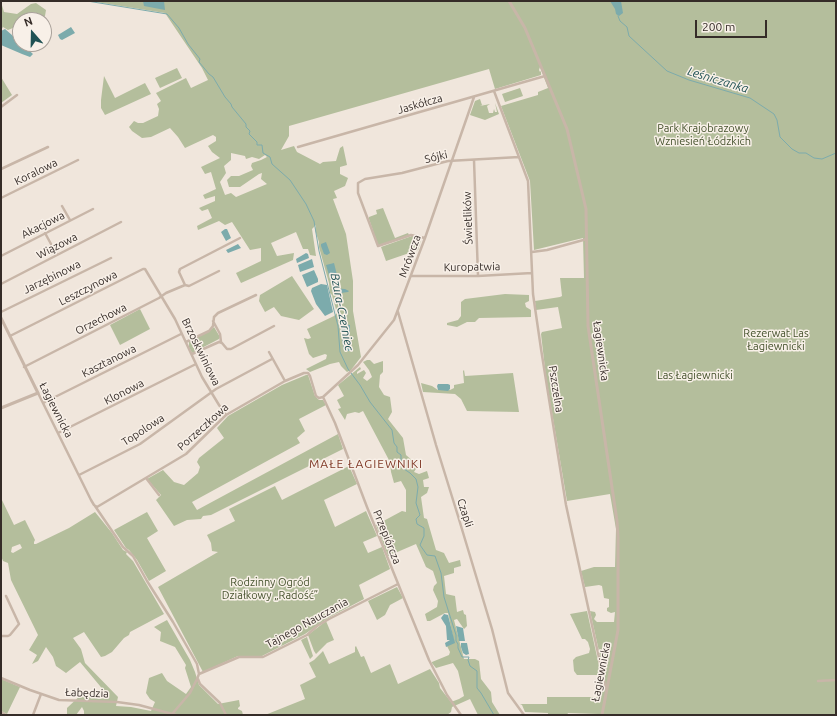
<!DOCTYPE html>
<meta charset="utf-8">
<style>
body{margin:0}
#map{position:relative;width:837px;height:716px;overflow:hidden;background:#f0e6dc;font-family:Ubuntu,sans-serif}
canvas{display:block}
.frame{position:absolute;inset:0;border:2px solid #352c28;pointer-events:none}
.north{position:absolute;left:12px;top:12px;width:40px;height:40px;box-sizing:border-box;background:#f8f0e8;border:1px solid #aaa29b;border-radius:50%;rotate:340deg;font-size:11px;font-weight:700;line-height:16px;text-align:center;color:#352c28}
.north::after{content:'';display:block;margin:auto;width:14px;height:18px;background:#205254;clip-path:polygon(50% 0,100% 100%,50% 72%,0 100%)}
.scale{position:absolute;left:695px;top:20px;width:72px;height:18px;box-sizing:border-box;border:2px solid #352c28;border-top:0;padding-left:5px;font-size:12px;line-height:14px;white-space:nowrap;color:#352c28;-webkit-text-stroke:3px #f8f0e8;paint-order:stroke}
</style>
<div id="map">
<canvas width="837" height="716"></canvas>
<div class="frame"></div>
<div class="north">N</div>
<div class="scale">200 m</div>
</div>
<script>
const ctx = document.querySelector('canvas').getContext('2d');
ctx.lineJoin = 'round';
function paint(path, color) { ctx.fillStyle = color; ctx.fill(path, 'evenodd'); }
const toPath = rows => new Path2D(rows.map(r => 'M' + r).join(''));
function strokePath(path, color, width, dash) { ctx.strokeStyle = color; ctx.lineWidth = width; ctx.lineCap = dash ? 'butt' : 'round'; ctx.setLineDash(dash || []); ctx.stroke(path); }
function drawText(font, color, halo, rows, align = 'center') {
  ctx.font = font + ' Ubuntu,sans-serif'; ctx.lineWidth = 3; ctx.setLineDash([]); ctx.textBaseline = 'middle'; ctx.strokeStyle = halo; ctx.fillStyle = color; for (const [text, x, y, turn = 0] of rows) {
    ctx.save(); ctx.translate(x, y); ctx.rotate((+turn || 0) * Math.PI / 180); ctx.textAlign = isNaN(turn) ? turn : align; if (halo) ctx.strokeText(text, 0, 0); ctx.fillText(text, 0, 0); ctx.restore();
  }
}
const green = toPath([
 [90,1,836,1,836,715,598,715,598,714,568,713,567,715,548,715,548,713,525,712,522,705,520,704,547,704,547,697,601,697,605,678,590,611,595,612,596,615,594,619,597,622,614,622,615,612,611,613,607,611,607,608,609,607,609,599,604,598,602,586,599,585,585,587,581,571,594,567,615,567,616,529,610,494,567,501,546,377,541,334,542,332,562,328,558,307,536,310,535,301,560,297,562,296,560,278,584,278,583,238,534,250,530,181,501,106,538,95,538,92,548,88,540,67,539,70,540,72,541,71,541,75,495,89,489,69,289,126,289,136,281,150,294,146,297,152,320,164,323,162,336,161,340,148,343,146,347,165,340,167,340,174,348,178,345,186,334,191,337,198,333,199,346,234,353,281,353,311,361,357,351,370,347,372,341,366,339,362,330,364,310,372,306,369,326,359,327,355,325,354,313,358,309,354,304,338,308,339,311,338,307,329,334,316,337,313,332,295,330,293,329,283,319,247,319,242,315,230,316,225,312,229,316,256,310,255,308,249,303,249,296,232,271,243,277,256,294,253,293,260,241,283,236,273,261,261,261,248,250,250,232,222,225,225,219,221,198,230,197,226,212,218,208,209,202,211,199,208,215,201,215,196,205,199,203,195,216,189,211,172,205,174,201,167,220,158,212,152,208,146,216,141,216,137,213,135,185,148,178,137,170,128,151,137,142,138,132,131,129,127,134,121,138,123,143,123,158,116,159,109,157,104,161,101,156,93,186,78,191,88,208,80,202,68,165,13],
 [231,153,245,156,246,159,252,157,259,159,265,155,267,157,261,160,252,163,251,166,253,170,239,176,231,176,227,180,229,187,240,187,259,174,262,173,261,179,267,184,236,197,231,193,225,195,220,182,226,173,224,166,231,160],
 [1,2,4,12,17,14,31,4,36,3,46,10,45,16,35,20,20,20,20,25,8,30,3,27,1,30],
 [177,68,182,78,160,88,155,78],
 [104,76,115,98,145,83,151,94,105,115,101,108,101,100],
 [1,77,12,95,1,103],
 [520,88,523,96,505,102,502,94],
 [480,99,482,105,487,103,480,106,490,104,487,106,489,113,493,113,494,109,495,112,497,112,495,103,499,114,485,120,470,115,475,101],
 [383,208,395,238,408,233,409,235,381,245,378,245,369,219,369,217,377,214,376,210],
 [412,236,419,237,421,240,418,250,386,261,381,247],
 [292,276,314,309,299,320,281,316,274,307,265,312,259,301,260,295],
 [505,294,529,295,529,301,525,303,526,307,531,310,531,317,479,318,475,322,467,322,457,327,447,325,447,323,458,320,461,316,461,302,465,299],
 [140,309,150,329,120,345,110,325],
 [214,327,220,337,219,339,192,353,189,347,189,341,208,332],
 [367,360,370,360,374,364,383,361,383,372,380,375,379,387,384,395,390,397,392,412,388,419,403,438,406,455,414,462,417,467,414,472,419,474,427,471,429,478,423,480,424,487,429,487,427,493,421,497,424,518,427,519,436,550,444,553,449,563,460,560,461,566,454,568,454,573,444,576,446,594,455,596,457,612,463,610,464,614,466,615,467,626,464,629,457,619,454,620,464,659,475,659,479,661,481,679,491,692,492,702,500,715,478,715,470,699,452,707,451,712,447,715,265,715,305,699,300,685,316,677,309,663,314,660,323,651,329,664,355,652,355,647,356,646,361,657,364,656,371,673,390,664,398,684,430,669,439,683,440,688,451,702,459,699,464,696,458,671,453,663,436,668,432,663,432,662,449,655,450,652,447,646,454,642,448,613,445,613,430,621,427,621,425,614,437,607,438,601,433,590,434,586,437,583,433,571,426,567,416,544,388,556,376,525,402,511,406,512,406,490,401,481,394,483,391,472,390,462,363,411,359,413,355,412,347,414,345,420,338,409,341,408,337,400,344,396,338,385,360,367,361,369,357,372,357,374,364,370,366,373,363,378,367,381,372,377,369,370,363,362],
 [464,370,465,376,513,373,519,412,467,411,461,399,455,394,423,392,421,383,432,386,438,390,450,390,454,388,454,385,464,383,463,371],
 [306,375,308,375,315,396,319,400,323,400,326,405,299,419,305,431,297,438,300,443,192,502,197,510,338,434,343,449,211,515,203,516,201,519,187,520,174,526,156,500,161,495,147,479,163,470,174,482,184,485,198,473,200,467,197,462,199,458,224,438,217,428,228,416,282,385],
 [349,466,357,484,324,500,335,527,366,511,377,536,363,542,368,553,382,547,390,569,359,585,364,599,328,618,305,634,262,656,238,656,203,672,158,587,218,552,212,551,211,543,207,535,235,521,229,509,275,486,282,500],
 [1,498,14,525,25,520,35,540,34,542,34,544,36,544,69,528,95,512,112,533,123,550,127,552,126,554,133,561,164,614,130,632,129,635,124,638,112,652,105,656,101,657,84,632,73,638,81,649,85,663,118,697,116,706,131,707,151,711,155,702,150,699,146,693,149,678,162,673,167,681,186,694,191,687,185,668,186,665,175,647,160,641,161,632,154,627,167,620,190,660,195,672,199,685,218,704,239,700,240,706,238,708,238,709,242,711,243,715,84,715,84,711,82,707,76,715,67,715,67,708,84,692,99,699,102,698,105,692,80,662,66,673,56,666,53,657,46,647,38,661,32,664,37,655,29,650,38,635,11,580,8,563,3,561,1,556],
 [20,544,22,548,13,553,11,552,12,547],
 [147,512,158,531,147,538,166,571,149,581,137,560,129,550,126,548,114,530],
 [397,587,403,598,390,605,385,615,377,620,368,601],
 [587,611,601,675,577,675,574,671,573,660,576,657,589,653,590,649,588,642,585,639,582,639,570,614],
 [326,621,334,640,327,643,316,654,314,651,308,635],
 [307,637,313,656,310,659,301,640],
 [1,679,20,687,7,714,1,711]
]);
const water = toPath([
 [143,1,164,1,165,10,144,6],
 [610,1,621,1,623,13,619,16,616,14,615,9],
 [71,27,75,33,62,40,60,39,58,35],
 [5,29,20,42,20,44,22,44,33,54,30,57,22,54,1,45,1,31],
 [225,229,227,229,231,238,226,241,221,232],
 [326,242,330,253,327,255,324,254,321,246,321,244],
 [238,244,241,248,228,253,226,250],
 [306,253,308,254,309,258,297,263,296,259],
 [312,259,314,267,300,272,298,265],
 [334,263,338,279,336,281,331,282,326,265],
 [314,270,318,279,318,282,307,287,302,275],
 [321,284,327,285,333,312,325,316,316,304,311,291,312,288],
 [332,288,345,289,349,291,348,292,334,294,332,291],
 [343,324,350,325,350,335,342,336,341,325],
 [344,338,349,338,351,340,350,351,344,351,342,339],
 [438,384,448,384,450,385,450,389,448,391,438,390,437,386],
 [444,614,448,615,455,643,446,647,445,643,450,640,447,640,446,626,441,618],
 [456,626,463,628,465,641,459,641],
 [461,643,467,643,469,654,466,655,463,653,461,647]
]);
const stream = toPath([
 [87,1,167,14,179,28,188,44,200,59,199,62,209,74,213,77,225,97,231,104,232,107,246,124,246,127,250,131,249,134,257,142,257,145,262,145,263,153,270,157,272,164,290,180,306,204,314,221,319,251,338,326,340,352,348,369,360,385,370,402,392,430,394,443,397,447,397,452,401,455,401,463,404,469,410,473,416,479,418,487,416,503,420,515,416,519,417,524,424,528,424,536,420,545,427,555,435,556,441,573,444,597,456,635,456,641,458,644,458,648,462,657,469,657,468,660,470,666,477,671,477,688,481,693,494,715],
 [618,16,620,21,627,27,629,36,667,71,689,80,750,98,774,114,777,120,780,137,792,149,799,153,806,153,814,158,822,159,836,153]
]);
const minor = toPath([
 [494,91,528,181,533,294,541,349,566,505,606,690],
 [1,107,17,95],
 [298,147,545,76],
 [474,160,478,276],
 [1,169,48,147],
 [1,198,78,160],
 [62,206,70,220],
 [45,233,57,255],
 [425,238,411,235,378,246,358,193,358,183,365,179,402,173,448,161,519,157],
 [532,252,547,250,587,239],
 [1,256,93,209],
 [411,276,478,276,532,273],
 [1,284,121,222],
 [185,285,179,272,180,269,240,238],
 [1,312,111,258],
 [398,312,436,445,458,516,492,629,508,693,524,715],
 [213,321,220,334,221,342],
 [10,336,143,269,145,269,175,319,202,377,219,405,226,415],
 [186,342,209,331,213,326,214,317,218,313,256,295],
 [269,352,285,381],
 [192,354,219,342,222,343,227,349,231,349,274,326],
 [24,367,159,298,166,293,185,285,189,286,219,271],
 [38,393,91,500,94,505,97,507,186,454,226,415,285,381,304,373,308,373,310,376,316,396,319,398,323,397],
 [323,397,335,423,367,507,429,660,447,695,461,715],
 [323,397,358,365,394,320,425,238,474,97],
 [43,403,181,334],
 [58,433,196,364],
 [79,475,140,444,216,389,272,359],
 [146,478,159,495],
 [95,506,123,547,133,556,147,581,173,622,197,664,199,674,197,679,190,693,173,713],
 [1,636,8,636,10,635,19,624,6,596],
 [199,674,239,657,263,657,307,635,317,626,329,619,398,584],
 [1,678,30,690,59,700,117,702,139,705,176,715],
 [198,679,200,684,220,703,226,715],
 [818,681,836,680],
 [1,712,6,715],
 [33,715,41,694]
]);
const tertiary = toPath([
 [509,1,525,28,567,129,586,209,588,326,617,521,618,537,618,630,602,715],
 [1,318,38,393,1,408]
]);
const streetNames = [
 ["Jaskółcza",420,104,-16],
 ["Sójki",436,157,-13],
 ["Koralowa",36,172,-26],
 ["Świetlików",468,218,-92],
 ["Akacjowa",43,225,-27],
 ["Wiązowa",57,246,-27],
 ["Mrówcza",410,256,-70],
 ["Kuropatwia",472,267,-1],
 ["Jarzębinowa",52,277,-26],
 ["Leszczynowa",88,288,-27],
 ["Orzechowa",101,319,-27],
 ["Łagiewnicka",601,351,82],
 ["Brzoskwiniowa",201,352,64],
 ["Kasztanowa",109,361,-27],
 ["Pszczelna",556,389,81],
 ["Klonowa",124,392,-27],
 ["Łagiewnicka",56,410,63],
 ["Porzeczkowa",203,427,-42],
 ["Topolowa",143,430,-33],
 ["Czapli",465,513,72],
 ["Przepiórcza",387,537,68],
 ["Tajnego Nauczania",307,623,-29],
 ["Łagiewnicka",601,672,-79],
 ["Łabędzia",87,693,2]
];
const parkNames = [
 ["Park Krajobrazowy",703,128],
 ["Wzniesień Łódzkich",703,141],
 ["Rezerwat Las",776,333],
 ["Łagiewnicki",776,346],
 ["Las Łagiewnicki",695,375],
 ["Rodzinny Ogród",270,582],
 ["Działkowy „Radość”",270,595]
];
const waterNames = [
 ["Leśniczanka",718,80,17],
 ["Bzura-Czerniec",342,312,79]
];
const neighbourhoodNames = [
 ["MAŁE ŁAGIEWNIKI",366,464]
];
paint(green, '#b4be9c');
paint(water, '#7cabac');
strokePath(stream, '#7cabac', 1);
strokePath(minor, '#c8b6a8', 2.5);
strokePath(tertiary, '#c8b6a8', 3);
drawText('11px', '#352c28', '#f8f0e8', streetNames);
drawText('11px', '#45522d', '#f8f0e8', parkNames);
drawText('italic 12px', '#205254', '#f8f0e8', waterNames);
ctx.letterSpacing = '1px';
drawText('12px', '#7f3926', '#f8f0e8', neighbourhoodNames);
ctx.letterSpacing = '0px';
</script>
